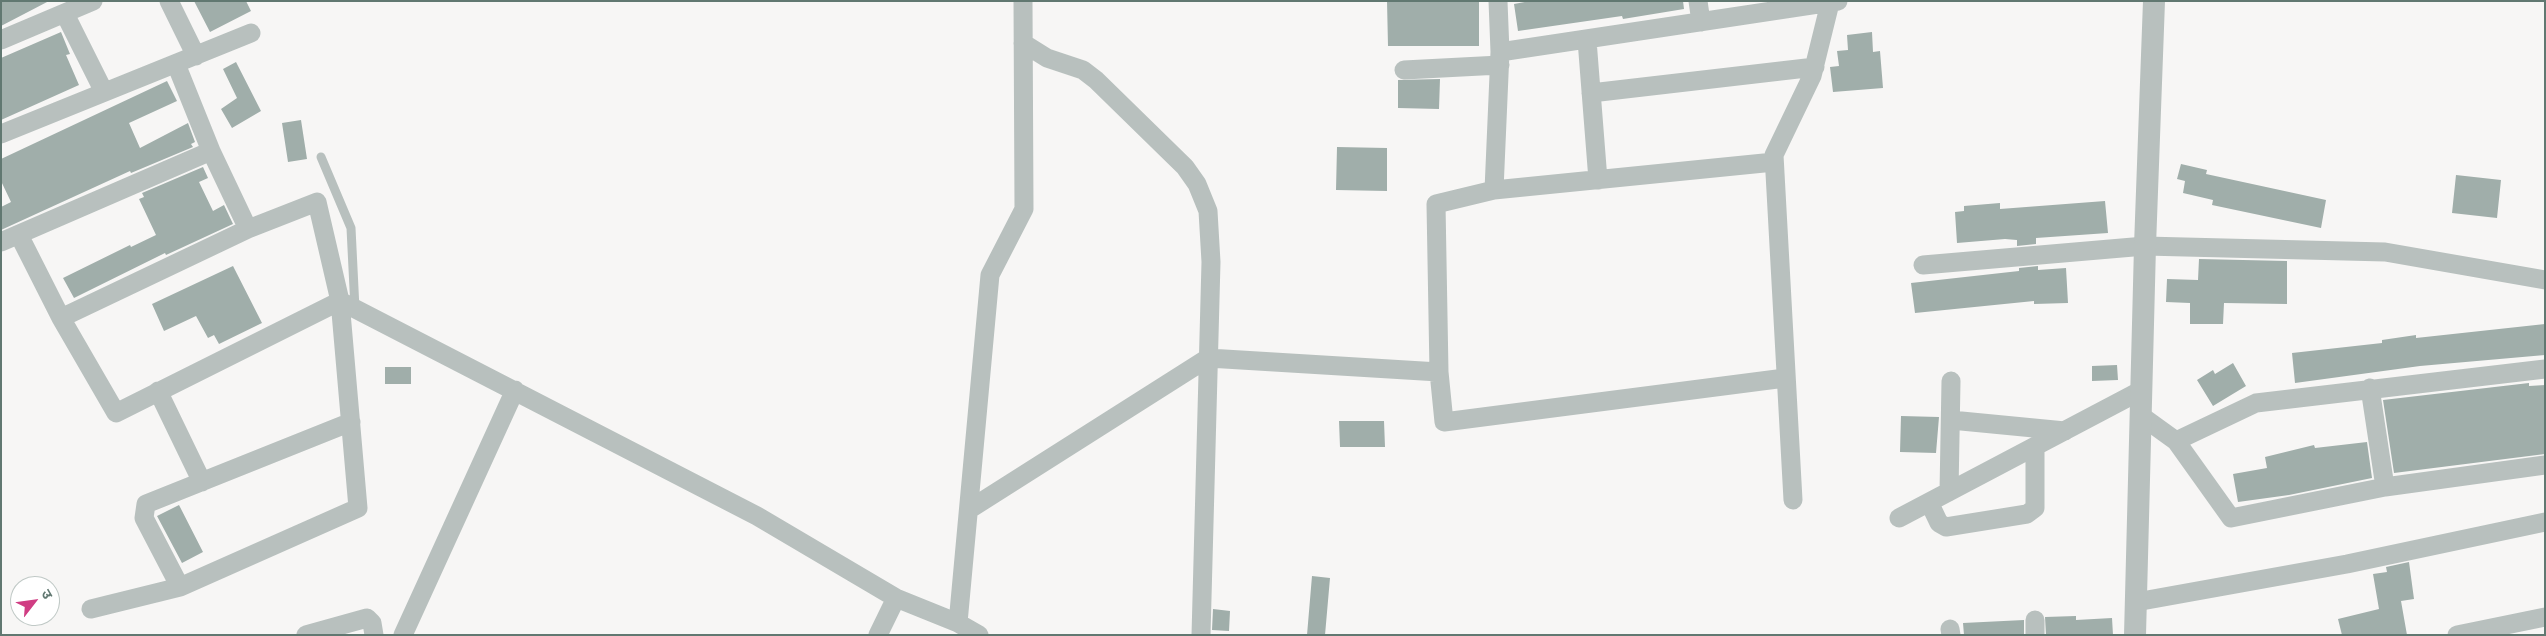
<!DOCTYPE html>
<meta charset="utf-8">
<style>
body{margin:0}
#map{position:relative;width:2546px;height:636px;overflow:hidden;background:#f7f6f5;font-family:Arial,"Noto Sans Devanagari",sans-serif}
canvas{display:block}
.frame{position:absolute;inset:0;border:2px solid #617871;pointer-events:none}
.north{position:absolute;left:10px;top:576px;width:50px;height:50px;box-sizing:border-box;background:#fff;border:1px solid #c0c9c6;border-radius:50%;rotate:60deg;font-size:14px;font-weight:700;line-height:20px;text-align:center;color:#617871}
.north::after{content:'';display:block;margin:auto;width:18px;height:22px;background:#d03d83;clip-path:polygon(50% 0,100% 100%,50% 72%,0 100%)}
</style>
<div id="map">
<canvas width="2546" height="636"></canvas>
<div class="frame"></div>
<div class="north">उ</div>
</div>
<script>
const ctx = document.querySelector('canvas').getContext('2d');
ctx.lineJoin = 'round';
function paint(path, color) { ctx.fillStyle = color; ctx.fill(path, 'evenodd'); }
const toPath = rows => new Path2D(rows.map(r => 'M' + r).join(''));
function strokePath(path, color, width, dash) { ctx.strokeStyle = color; ctx.lineWidth = width; ctx.lineCap = dash ? 'butt' : 'round'; ctx.setLineDash(dash || []); ctx.stroke(path); }
const building = toPath([
 [1,1,49,1,1,26],
 [194,1,246,1,251,11,210,32],
 [1387,1,1479,1,1479,46,1388,46],
 [1530,1,1683,1,1684,9,1623,19,1622,16,1518,31,1514,4],
 [61,32,70,54,66,55,79,85,1,120,1,58],
 [1872,32,1873,52,1880,51,1883,88,1833,92,1830,67,1839,66,1837,51,1848,50,1847,35],
 [236,62,261,111,232,128,221,109,237,98,223,69],
 [1440,79,1439,109,1398,108,1398,80],
 [167,81,177,101,129,123,140,148,188,123,195,142,191,144,193,147,131,173,130,171,1,230,1,207,11,202,1,181,1,159],
 [301,120,307,159,288,162,282,123],
 [1337,147,1387,148,1387,191,1336,190],
 [2181,164,2207,170,2206,174,2326,200,2321,228,2212,205,2213,200,2183,193,2185,181,2177,179],
 [203,167,208,178,199,182,213,211,224,205,233,224,166,255,165,253,74,298,63,278,130,245,131,247,156,235,139,199,144,197,142,193],
 [2456,175,2501,180,2497,218,2452,213],
 [2105,201,2108,233,2036,238,2036,244,2017,246,2017,240,2005,239,1957,243,1955,212,1964,211,1964,206,2000,203,2000,209],
 [2199,259,2287,261,2287,304,2224,303,2223,324,2190,324,2190,303,2166,302,2167,279,2198,280],
 [233,266,262,323,219,344,214,335,208,338,196,316,164,331,152,304],
 [2038,266,2038,270,2066,268,2068,303,2034,304,2034,301,1915,313,1911,283,2019,271,2019,268],
 [2545,324,2545,355,2420,366,2295,383,2292,353,2382,343,2382,340,2416,335,2416,338],
 [2233,363,2246,386,2213,406,2197,380,2213,370,2215,374],
 [2117,365,2118,380,2092,381,2092,366],
 [385,367,411,367,411,384,385,384],
 [2529,383,2529,386,2545,385,2545,454,2394,473,2383,400],
 [1901,416,1939,417,1936,453,1900,452],
 [1339,421,1384,421,1385,447,1340,447],
 [2367,442,2372,478,2289,495,2238,502,2233,474,2267,468,2265,457,2314,445,2315,448],
 [179,505,203,552,182,563,157,516],
 [2409,562,2414,599,2401,601,2407,635,2342,635,2338,619,2379,609,2373,574,2387,572,2386,567],
 [1312,576,1330,578,1325,635,1307,635],
 [1213,609,1230,611,1229,631,1212,630],
 [2076,616,2076,620,2112,618,2113,635,2046,635,2045,617],
 [2024,620,2024,635,1964,635,1963,623]
]);
const service = toPath([
 [321,157,351,228,355,309]
]);
const minor = toPath([
 [169,1,196,56],
 [1498,1,1500,52,1494,190,1436,204,1439,372,1444,422,1785,378],
 [1698,1,1701,22],
 [65,14,104,92],
 [1,40,93,1],
 [1587,40,1598,180],
 [1023,43,1047,58,1083,70,1096,80,1185,167,1197,184,1208,211,1211,262,1201,635],
 [1500,52,1838,1],
 [176,64,211,151,248,229],
 [1404,70,1500,65],
 [1591,93,1815,67],
 [1,134,251,33],
 [1494,190,1774,162],
 [19,235,61,318,116,413,340,301,757,516,896,598,958,623,979,635],
 [1,242,211,151],
 [1923,265,2145,246,2385,252,2545,280],
 [61,318,248,229,317,202,340,301,358,508,180,587,91,609],
 [2370,388,2385,487],
 [158,391,202,482],
 [2140,415,2176,441,2256,403,2545,369],
 [1951,420,2065,431],
 [2176,441,2231,518,2385,487,2545,465],
 [1949,492,1951,381],
 [1793,500,1774,155,1812,76,1830,3],
 [1929,502,1939,523,1946,527,2027,514,2035,508,2035,447],
 [970,509,1208,358,1439,372],
 [1899,518,2140,391],
 [180,587,144,518,146,504,351,422],
 [2136,602,2347,564,2545,522],
 [958,623,990,275,1024,209,1023,1],
 [1950,629,1951,635],
 [306,635,367,618,372,623,374,635],
 [403,635,515,390],
 [878,635,896,598],
 [2035,635,2035,620],
 [2457,635,2545,617]
]);
const tertiary = toPath([
 [2135,635,2145,246,2154,1]
]);
paint(building, '#a0aeaa');
strokePath(service, '#b8c0be', 9);
strokePath(minor, '#b8c0be', 19);
strokePath(tertiary, '#b8c0be', 22);
</script>
